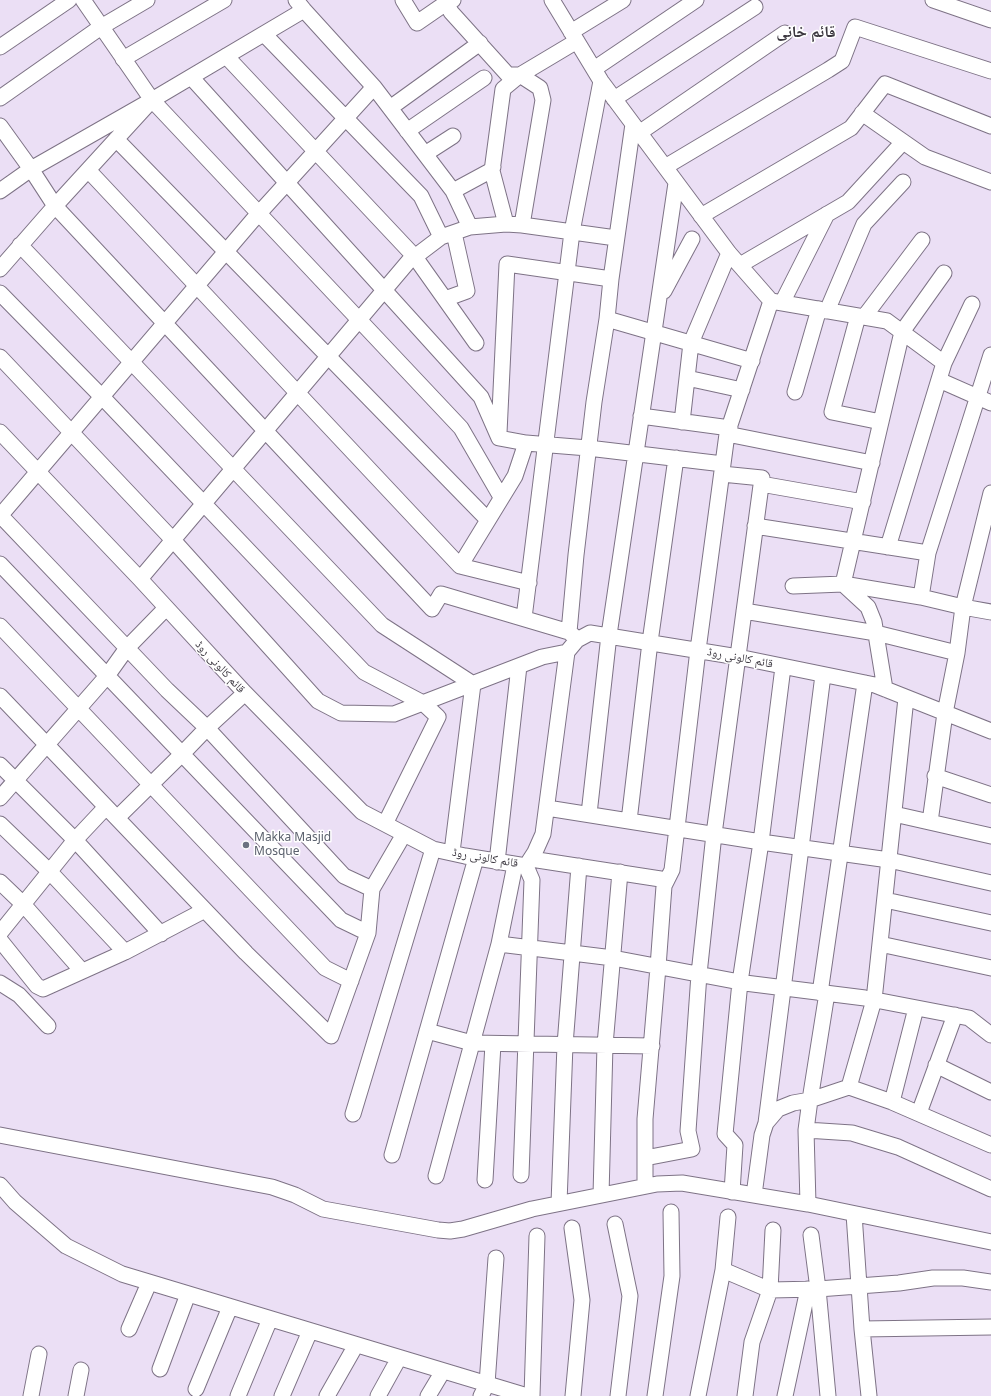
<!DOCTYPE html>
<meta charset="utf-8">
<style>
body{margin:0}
canvas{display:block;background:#ebdff5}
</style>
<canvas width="991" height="1396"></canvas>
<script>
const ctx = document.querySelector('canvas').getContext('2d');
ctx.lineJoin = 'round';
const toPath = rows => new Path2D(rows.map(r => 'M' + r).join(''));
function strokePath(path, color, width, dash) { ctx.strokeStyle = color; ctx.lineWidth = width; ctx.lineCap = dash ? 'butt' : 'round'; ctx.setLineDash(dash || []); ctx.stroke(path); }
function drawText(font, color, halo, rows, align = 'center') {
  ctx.font = font + ' "Noto Sans","Noto Naskh Arabic",sans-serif'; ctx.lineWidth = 3; ctx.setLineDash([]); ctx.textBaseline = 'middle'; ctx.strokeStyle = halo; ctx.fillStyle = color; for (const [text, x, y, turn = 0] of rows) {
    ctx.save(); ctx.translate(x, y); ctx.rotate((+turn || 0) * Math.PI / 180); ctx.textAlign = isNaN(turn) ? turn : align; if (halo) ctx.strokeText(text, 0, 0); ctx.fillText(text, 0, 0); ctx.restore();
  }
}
const minor = toPath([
 [296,0,304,10,374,87,390,108,453,191,470,227],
 [403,0,417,23,446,3,453,0],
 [445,0,451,12,508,75,520,75,540,88,543,100,522,225],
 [552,0,601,81,729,253,771,301,887,321,944,363],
 [933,0,991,20],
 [571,32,623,0],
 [264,34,421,196,441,237],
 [0,47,69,0],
 [226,56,415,257,476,343],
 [123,59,224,0],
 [594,69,696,0],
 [191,77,481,397,499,438,526,443],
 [0,98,101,27,147,0],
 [614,99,755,7],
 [152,100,461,428,501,497],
 [390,108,480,43],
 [862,113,925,157,991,182],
 [0,126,31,169,55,206,432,609,441,594,569,632],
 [407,131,484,78],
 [639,133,785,33],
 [116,139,488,520],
 [425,154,453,136],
 [665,167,828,70,842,61,855,27,991,71],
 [88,170,460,566,529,583],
 [0,191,31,169,152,100,304,10],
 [453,191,490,171,493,167],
 [701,216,851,128,885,84,991,126],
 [506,224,492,171,503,89,520,75,577,41],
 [20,245,382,625,473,684,452,852],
 [740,265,848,202,903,142],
 [0,269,55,206,152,100,83,0],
 [664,291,692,239],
 [0,293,107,402,364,672,423,703,438,717,385,824],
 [445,299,467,291,454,233],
 [782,303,827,214],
 [827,311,864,224,903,182],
 [858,316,832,412,881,422],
 [864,317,922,240],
 [607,319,752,361],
 [0,357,173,540,318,701,341,713,394,714,542,657,567,652],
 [687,378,742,390],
 [939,380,991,403],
 [795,392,819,309],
 [641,416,730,428],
 [682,422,691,343,729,253],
 [0,432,140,579,245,693,362,812,433,849,465,856,526,866,535,852,543,834,567,652,577,640,590,633,738,657,875,685,991,731],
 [499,433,507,264,611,279],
 [727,434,872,463],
 [761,484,863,502],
 [0,515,167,690,207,728,344,876,372,889],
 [0,516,252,221,374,87],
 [755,526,928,553],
 [888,547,944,363,972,304],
 [0,564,341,920,368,933],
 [460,566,515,476,526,443,588,448,723,464],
 [140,579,408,262,441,237,470,227,506,224,522,225,616,238],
 [793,586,843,584,921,597,963,607,991,612],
 [921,597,928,553,991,355],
 [744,611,876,633,957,653],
 [524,618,572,232,601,81],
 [0,626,325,968,351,981],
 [576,638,569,632,576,555,594,402,607,319,611,279,633,124],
 [885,689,874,622,868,607,843,584,902,332,944,273],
 [0,696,246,953,331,1036,368,933,372,889,404,834],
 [0,765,75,840,161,934],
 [935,776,991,795],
 [0,798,107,676,127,648,166,608],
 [547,808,761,842,889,860,991,883],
 [589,814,609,635,676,183],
 [894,814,991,836],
 [117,818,182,754,207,728,245,693],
 [629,821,650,642,676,458],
 [930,822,945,713,957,653,963,607,991,493],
 [0,824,50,872,125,952],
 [531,859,667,880],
 [497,862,519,666],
 [0,882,23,904,82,971],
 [885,900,991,923],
 [0,933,75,840,106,807],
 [0,940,37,986,43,989,125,952,205,910],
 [499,944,613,958,745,983,865,998,969,1018,991,1035],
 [880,944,991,968],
 [0,983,19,995,48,1026],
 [820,993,865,683],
 [427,1031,472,1043,652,1046],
 [936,1065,991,1092],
 [849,1087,874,1000,906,698],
 [892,1102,916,1008],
 [919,1113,955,1015],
 [353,1114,433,849],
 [766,1123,823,675],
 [806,1130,852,1133,898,1147,991,1189],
 [0,1135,272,1187,295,1195,323,1209,438,1230,450,1231,463,1229,532,1209,657,1184,682,1183,808,1204,991,1242],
 [392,1155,476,858],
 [645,1158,692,1149,688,1131,699,974,714,834,762,478,722,474],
 [521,1175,532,880,526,866],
 [436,1176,499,944,515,865],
 [485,1180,493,1044],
 [0,1185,15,1202,66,1246,122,1274,527,1396],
 [645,1186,645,1119,658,967,664,886,672,870,698,650,727,434,771,301],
 [732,1192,735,1145,725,1134,740,982,761,842,783,667],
 [601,1195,605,1045,620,872],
 [754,1195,762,1135,766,1123,778,1109,793,1103,810,1100,827,993],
 [559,1203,565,1045,579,866],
 [808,1204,806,1130,810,1100,849,1087,892,1102,991,1145],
 [854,1214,862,1329,869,1396],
 [615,1224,630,1296,618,1396],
 [572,1228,582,1300,573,1396],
 [811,1235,818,1289,828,1396],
 [723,1270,770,1290,818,1289,899,1283,933,1278,963,1278,991,1282],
 [129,1329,149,1283],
 [862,1329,991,1327],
 [160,1369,188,1294],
 [196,1389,230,1307],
 [31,1396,39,1354],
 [76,1396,81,1370],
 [238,1396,270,1319],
 [282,1396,310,1331],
 [327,1396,356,1345],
 [378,1396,399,1358],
 [428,1396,443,1371],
 [481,1396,487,1384,496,1258],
 [532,1396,537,1236],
 [655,1396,672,1276,671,1212],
 [698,1396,723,1270,728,1217],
 [745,1396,752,1342,770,1290,773,1230],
 [785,1396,808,1289]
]);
const markers = [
 [246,845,4,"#6b7280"]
];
const streetNames = [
 ["قائم کالونی روڈ",740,658,11],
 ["قائم کالونی روڈ",220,667,47],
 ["قائم کالونی روڈ",485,858,10]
];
const worshipNames = [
 ["Makka Masjid",254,838],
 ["Mosque",254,852]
];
const districtNames = [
 ["قائم خانى",806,32]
];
strokePath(minor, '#7e7386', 17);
strokePath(minor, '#fff', 15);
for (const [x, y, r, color] of markers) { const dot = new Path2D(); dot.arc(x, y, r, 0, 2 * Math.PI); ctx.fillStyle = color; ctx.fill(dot); strokePath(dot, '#fff', 1.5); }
drawText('12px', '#3c3840', '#fff', streetNames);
drawText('12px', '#5b616d', '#fff', worshipNames, 'left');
drawText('bold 16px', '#3c3840', '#fff', districtNames);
</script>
